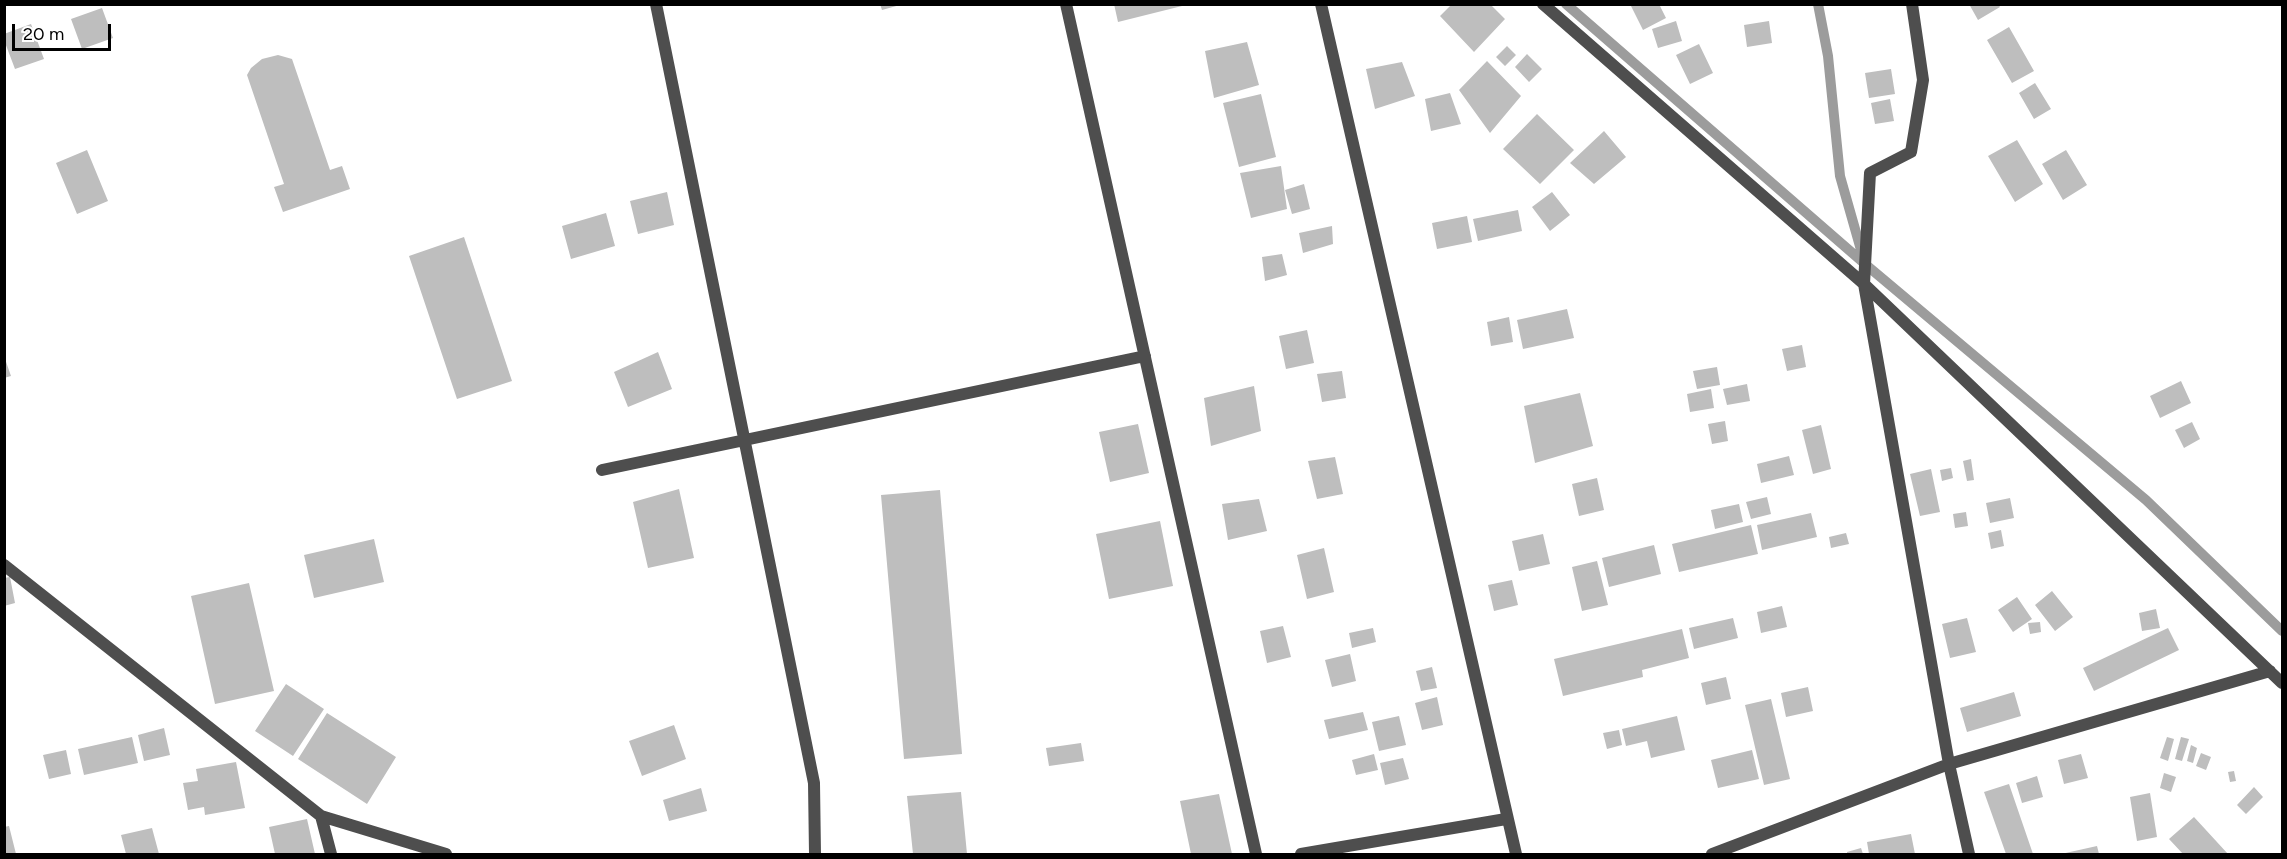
<!DOCTYPE html>
<style>
body{margin:0}
#map{position:relative;width:2287px;height:859px;overflow:hidden;background:#fff;font-family:Figtree,sans-serif}
canvas{display:block}
.frame{position:absolute;inset:0;border:6px solid #000;pointer-events:none}
.scale{position:absolute;left:12px;top:24px;width:99px;height:27px;box-sizing:border-box;border:3px solid #000;border-top:0;padding-left:8px;font-size:18px;line-height:21px;white-space:nowrap;color:#000;-webkit-text-stroke:4px #fff;paint-order:stroke}
</style>
<div id="map">
<canvas width="2287" height="859"></canvas>
<div class="frame"></div>
<div class="scale">20 m</div>
</div>
<script>
const ctx = document.querySelector('canvas').getContext('2d');
ctx.lineJoin = 'round';
const toPath = rows => new Path2D(rows.map(r => 'M' + r).join(''));
function strokePath(path, color, width, dash) { ctx.strokeStyle = color; ctx.lineWidth = width; ctx.lineCap = dash ? 'butt' : 'round'; ctx.setLineDash(dash || []); ctx.stroke(path); }
function paint(path, color) { ctx.fillStyle = color; ctx.fill(path, 'evenodd'); }
const stream = toPath([
 [1566,4,1865,264,2146,500,2282,631],
 [1818,4,1828,56,1840,176,1863,257]
]);
const building = toPath([
 [880,4,900,4,900,5,882,10],
 [1114,4,1186,4,1186,5,1118,22],
 [1452,4,1490,4,1505,19,1474,52,1440,16],
 [1630,4,1659,4,1666,18,1643,30],
 [1969,4,1998,4,2000,7,1978,20],
 [102,8,113,38,82,49,71,19],
 [1676,21,1682,41,1658,48,1652,29],
 [1769,21,1772,43,1747,47,1744,25],
 [31,24,44,59,15,69,4,40,4,34],
 [2009,27,2034,71,2012,83,1987,40],
 [1247,42,1259,85,1214,98,1205,51],
 [1699,44,1713,73,1690,84,1676,55],
 [1507,46,1516,55,1505,66,1496,57],
 [1527,54,1542,69,1529,82,1515,67],
 [278,55,292,59,330,170,342,166,350,189,283,212,274,187,284,184,247,75,251,68,262,59],
 [1487,61,1521,96,1490,133,1459,90],
 [1402,62,1415,96,1375,109,1366,69],
 [1891,69,1895,94,1869,98,1865,73],
 [2035,83,2051,109,2034,119,2019,93],
 [1450,93,1461,124,1431,131,1425,99],
 [1261,94,1276,157,1239,167,1223,103],
 [1890,99,1894,121,1875,124,1871,103],
 [1537,114,1574,150,1540,184,1503,149],
 [1604,131,1626,157,1594,184,1570,163],
 [2017,140,2043,184,2015,202,1988,156],
 [87,150,108,201,77,214,56,163],
 [2066,150,2087,185,2063,200,2042,164],
 [1281,166,1287,209,1251,218,1240,173],
 [1304,184,1310,209,1292,214,1285,190],
 [667,192,674,225,638,234,630,201],
 [1552,192,1570,215,1550,231,1532,207],
 [1518,210,1522,231,1478,241,1473,219],
 [606,213,615,246,571,259,562,226],
 [1467,216,1472,242,1437,249,1432,223],
 [1332,226,1333,244,1303,253,1299,233],
 [464,237,512,381,457,399,409,256],
 [1282,254,1287,275,1265,281,1262,257],
 [1567,309,1574,338,1523,349,1517,320],
 [1509,317,1513,342,1491,346,1487,322],
 [1307,330,1314,363,1286,369,1279,336],
 [1802,345,1806,367,1787,371,1782,349],
 [658,352,672,389,628,407,614,372],
 [4,356,11,376,4,378],
 [1717,367,1720,385,1697,389,1693,371],
 [1342,371,1346,398,1322,402,1317,374],
 [2181,381,2191,403,2160,418,2150,396],
 [1747,384,1750,401,1727,405,1723,389],
 [1254,386,1261,431,1211,446,1204,398],
 [1711,389,1714,408,1690,412,1687,394],
 [1580,393,1593,446,1535,463,1524,406],
 [1725,421,1728,441,1712,444,1708,424],
 [2192,422,2200,439,2184,448,2175,430],
 [1138,424,1149,473,1110,482,1099,432],
 [1821,425,1831,469,1813,474,1802,430],
 [1789,456,1794,475,1761,483,1757,464],
 [1335,457,1343,494,1317,499,1308,461],
 [1971,459,1974,480,1967,481,1963,461],
 [1951,468,1953,478,1942,481,1940,470],
 [1931,469,1940,512,1920,516,1910,474],
 [1597,478,1604,510,1579,516,1572,484],
 [679,489,694,558,648,568,633,502],
 [940,490,962,754,904,759,881,495],
 [1767,497,1771,514,1751,519,1746,502],
 [2010,498,2014,518,1990,523,1986,503],
 [1259,499,1267,531,1228,540,1222,504],
 [1739,504,1743,522,1715,529,1711,510],
 [1966,512,1968,526,1955,528,1953,514],
 [1811,513,1817,537,1762,550,1757,525],
 [1160,521,1173,586,1109,599,1096,534],
 [1751,525,1758,554,1679,572,1672,544],
 [2001,530,2004,546,1991,549,1988,533],
 [1846,533,1849,544,1831,548,1829,537],
 [1543,534,1550,564,1519,571,1512,541],
 [374,539,384,582,314,598,304,555],
 [1654,545,1661,574,1609,587,1602,558],
 [1324,548,1334,592,1307,599,1297,555],
 [1597,561,1608,605,1582,611,1572,567],
 [10,577,15,603,4,606,4,578],
 [1512,580,1518,605,1494,611,1488,585],
 [249,583,274,691,215,704,191,596],
 [2052,591,2073,617,2055,631,2035,605],
 [2017,597,2032,619,2013,632,1998,610],
 [1782,606,1787,627,1761,633,1757,612],
 [2156,609,2160,628,2142,631,2139,613],
 [1733,618,1738,638,1694,649,1689,628],
 [1967,618,1976,652,1950,658,1942,624],
 [2040,622,2041,632,2030,634,2028,623],
 [1283,626,1291,657,1267,663,1260,631],
 [1373,628,1376,642,1352,648,1349,633],
 [2168,628,2179,650,2094,691,2083,668],
 [1682,629,1689,658,1642,670,1643,677,1563,696,1554,659],
 [1350,654,1356,681,1332,687,1325,660],
 [1432,667,1437,688,1421,691,1416,671],
 [1726,677,1731,699,1706,705,1701,683],
 [286,684,324,709,293,756,255,731],
 [1808,687,1813,711,1786,717,1781,693],
 [2014,692,2021,716,1967,732,1960,708],
 [1437,697,1443,725,1422,730,1415,703],
 [1771,699,1790,779,1764,785,1745,705],
 [1363,712,1368,730,1329,739,1324,720],
 [327,713,396,757,367,804,298,759],
 [1399,716,1406,745,1379,751,1372,722],
 [1677,716,1685,750,1651,758,1647,741,1626,746,1622,729],
 [674,725,686,759,642,776,629,741],
 [164,728,170,755,144,761,138,735],
 [1619,730,1622,745,1607,749,1603,733],
 [132,737,138,763,84,775,78,749],
 [2167,737,2174,739,2168,761,2160,758],
 [2181,737,2189,739,2182,761,2175,759],
 [1081,743,1084,761,1049,766,1046,748],
 [2191,745,2197,748,2193,763,2187,761],
 [66,750,71,774,49,779,43,755],
 [1752,750,1759,779,1718,788,1711,760],
 [2201,753,2211,757,2206,770,2196,766],
 [1374,754,1378,770,1356,775,1352,760],
 [2081,754,2088,778,2064,784,2058,760],
 [1403,758,1409,779,1385,785,1380,763],
 [236,762,245,808,205,815,204,807,188,810,183,783,198,781,196,769],
 [2234,771,2236,781,2230,782,2228,772],
 [2164,773,2176,777,2171,792,2160,788],
 [2037,776,2043,797,2022,803,2016,783],
 [2009,784,2033,854,2006,854,1984,792],
 [2254,787,2263,797,2246,814,2237,805],
 [701,788,707,811,669,821,663,800],
 [961,792,967,854,913,854,907,796],
 [2150,793,2157,837,2137,841,2130,797],
 [1219,794,1232,854,1191,854,1180,801],
 [2194,817,2228,854,2183,854,2169,839],
 [307,819,315,854,275,854,269,827],
 [9,826,16,854,4,854,4,827],
 [152,828,159,854,126,854,121,835],
 [1911,834,1915,854,1869,854,1867,842],
 [2097,846,2099,854,2061,854],
 [1861,848,1863,854,1847,854,1847,852]
]);
const street = toPath([
 [656,4,814,783,815,854],
 [1066,4,1256,854],
 [1321,4,1516,854],
 [1543,4,1864,284,2282,683],
 [1912,4,1923,80,1911,152,1870,173,1864,284,1949,764,1969,854],
 [602,470,1145,356],
 [4,565,321,816,331,854],
 [321,816,446,854],
 [1301,854,1506,819],
 [1712,854,1949,764,2270,671]
]);
strokePath(stream, '#9c9c9c', 10);
paint(building, '#bebebe');
strokePath(street, '#4e4e4e', 12);
</script>
